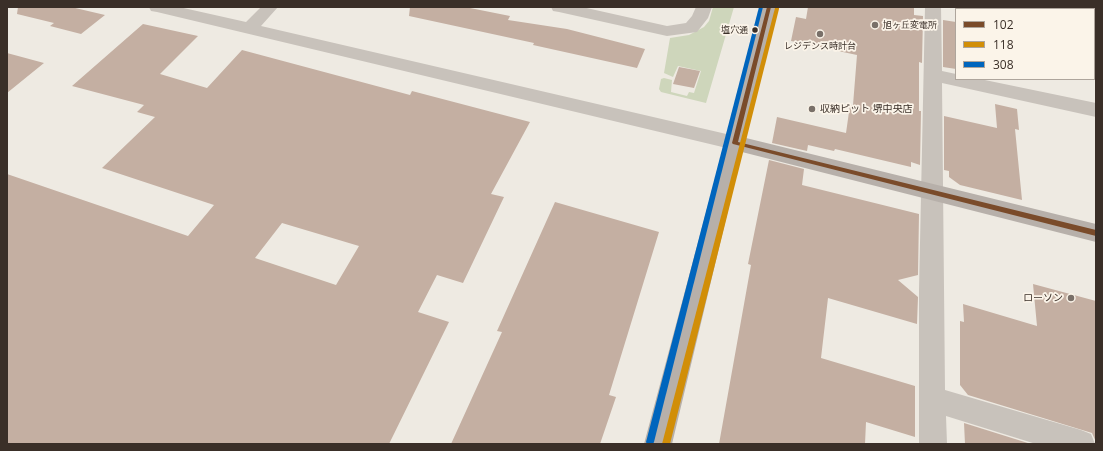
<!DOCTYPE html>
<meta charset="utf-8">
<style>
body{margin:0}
#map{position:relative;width:1103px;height:451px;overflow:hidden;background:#eeeae2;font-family:"Open Sans",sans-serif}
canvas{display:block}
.frame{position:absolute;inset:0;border:8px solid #3a2f28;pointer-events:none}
.legend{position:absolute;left:955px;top:8px;width:140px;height:72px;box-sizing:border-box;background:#fbf4e9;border:1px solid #aea59c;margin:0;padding:5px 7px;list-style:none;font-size:12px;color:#3a2f28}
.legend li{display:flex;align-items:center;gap:8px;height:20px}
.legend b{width:20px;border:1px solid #aea59c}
</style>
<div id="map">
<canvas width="1103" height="451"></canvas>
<div class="frame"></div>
<ul class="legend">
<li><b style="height:5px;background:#7a4b2a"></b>102</li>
<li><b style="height:5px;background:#d18e08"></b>118</li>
<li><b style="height:5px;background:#0065bd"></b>308</li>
</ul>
</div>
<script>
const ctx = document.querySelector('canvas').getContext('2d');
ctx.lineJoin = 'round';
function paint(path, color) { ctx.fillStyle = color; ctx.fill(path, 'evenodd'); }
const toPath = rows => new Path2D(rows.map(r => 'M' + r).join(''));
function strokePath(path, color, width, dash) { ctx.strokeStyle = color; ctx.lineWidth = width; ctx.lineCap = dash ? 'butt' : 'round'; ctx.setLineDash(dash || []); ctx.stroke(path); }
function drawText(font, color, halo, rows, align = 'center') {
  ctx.font = font + ' "Open Sans","Noto Sans JP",sans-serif'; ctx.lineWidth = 3.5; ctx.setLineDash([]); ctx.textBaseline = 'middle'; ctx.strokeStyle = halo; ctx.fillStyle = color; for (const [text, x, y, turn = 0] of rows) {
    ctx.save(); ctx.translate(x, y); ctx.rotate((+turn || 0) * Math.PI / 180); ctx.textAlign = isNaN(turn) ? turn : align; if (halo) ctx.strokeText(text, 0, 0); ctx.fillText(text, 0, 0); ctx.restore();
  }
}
const green = toPath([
 [713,7,734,7,706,103,661,92,659,89,661,79,664,78,672,80,671,92,687,96,689,92,694,93,701,71,678,66,673,77,664,73,670,38,689,35,704,27,709,21]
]);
const building = toPath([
 [18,7,71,7,105,15,81,34,50,26,54,23,17,14],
 [410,7,465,7,510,16,508,20,567,29,645,49,637,68,533,45,534,43,409,16],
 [808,7,914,7,914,15,923,16,922,63,919,62,919,111,921,111,920,165,911,162,911,167,835,149,834,151,808,145,807,151,772,143,777,117,846,133,850,105,853,105,857,55,791,41,796,17,806,19],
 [943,20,956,22,956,69,943,67],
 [143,24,198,36,160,74,207,88,242,50,410,95,412,91,530,122,491,194,504,197,463,283,437,275,418,312,449,322,389,444,7,444,7,174,188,236,214,205,102,168,155,117,137,112,144,105,72,86],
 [282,223,359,246,336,285,255,258],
 [7,53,44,63,7,93],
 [679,67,700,71,694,88,673,84],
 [995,104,1017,109,1019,130,1015,129,1022,200,960,185,949,177,949,171,944,170,944,116,997,128],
 [769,160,804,169,802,185,919,214,918,275,898,280,918,297,917,324,828,298,821,358,915,386,915,437,866,422,865,444,719,444,751,265,748,264],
 [555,202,659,232,609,395,616,397,600,444,451,444,502,332,497,331],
 [1033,284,1096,301,1096,442,1092,433,968,395,960,385,960,321,964,322,963,304,1037,326],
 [964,423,1031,444,965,444]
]);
const minor = toPath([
 [149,7,179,7,246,22,261,7,278,7,261,26,735,136,742,138,745,143,742,148,735,150,157,12,151,11,149,7],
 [551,7,582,7,667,26,686,23,692,16,696,7,712,7,708,18,697,32,667,36,559,12,553,11,551,7],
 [925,7,941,7,942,71,956,74,956,79,980,79,1096,103,1096,117,942,83,945,390,1081,430,1091,434,1095,444,1036,444,946,416,947,444,919,444,919,290,925,7],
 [1011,7,1037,7,1038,9,1012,9,1011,7],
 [1094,16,1096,16,1096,27,1094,27,1094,16]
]);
const major = toPath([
 [761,7,777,7,746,138,1096,224,1096,242,742,152,672,444,644,444,761,7]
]);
const bus1 = toPath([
 [767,7,771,7,738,142,1096,230,1096,236,733,144,732,143,767,7]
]);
const bus2 = toPath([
 [775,8,779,8,779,9,670,444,662,444,775,8]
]);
const bus3 = toPath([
 [759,7,763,7,654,442,653,444,647,444,646,442,759,7]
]);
const markers = [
 [875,25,4,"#797069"],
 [755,30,3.5,"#3a2f28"],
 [820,34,4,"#797069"],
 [812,109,4,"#797069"],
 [1071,298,4,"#797069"]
];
const farPoinames = [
 ["旭ヶ丘変電所",883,25],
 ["レジデンス時計台",820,46,"center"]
];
const busNames = [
 ["塩穴通",748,30]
];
const poiNames = [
 ["収納ピット 堺中央店",820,109],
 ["ローソン",1063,298,"right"]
];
paint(green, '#ced6bb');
paint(building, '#c4afa2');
paint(minor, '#c8c2bb');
paint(major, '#b7b0aa');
paint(bus1, '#7a4b2a');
paint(bus2, '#d18e08');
paint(bus3, '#0065bd');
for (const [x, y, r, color] of markers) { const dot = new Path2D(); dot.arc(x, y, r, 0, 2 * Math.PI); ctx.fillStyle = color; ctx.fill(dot); strokePath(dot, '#fbf4e9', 1.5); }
drawText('9px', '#3a2f28', '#fbf4e9', farPoinames, 'left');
drawText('9px', '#3a2f28', '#fbf4e9', busNames, 'right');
drawText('10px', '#3a2f28', '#fbf4e9', poiNames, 'left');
</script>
